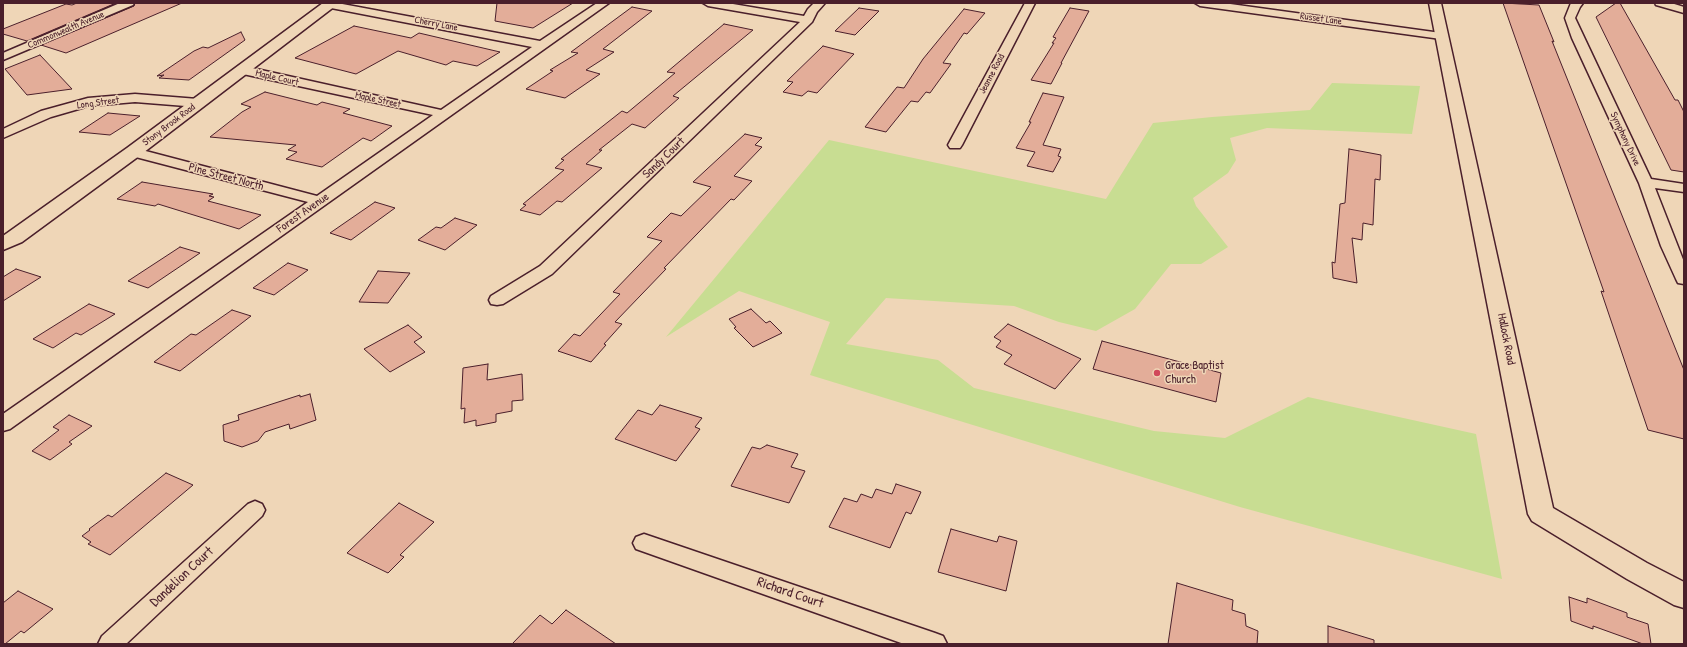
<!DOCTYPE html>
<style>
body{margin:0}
#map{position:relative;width:1687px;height:647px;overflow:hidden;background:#efd6b7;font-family:"Patrick Hand",sans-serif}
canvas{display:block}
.frame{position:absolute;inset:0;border:4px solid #4a1f2b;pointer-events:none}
</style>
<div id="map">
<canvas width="1687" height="647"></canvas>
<div class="frame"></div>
</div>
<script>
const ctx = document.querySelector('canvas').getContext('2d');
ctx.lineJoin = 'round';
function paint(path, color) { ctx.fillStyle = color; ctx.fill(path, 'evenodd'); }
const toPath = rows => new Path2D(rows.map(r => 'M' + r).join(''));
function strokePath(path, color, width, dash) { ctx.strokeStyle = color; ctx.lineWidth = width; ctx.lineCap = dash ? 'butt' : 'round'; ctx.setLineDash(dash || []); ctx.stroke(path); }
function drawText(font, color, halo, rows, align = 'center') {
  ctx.font = font + ' "Patrick Hand",sans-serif'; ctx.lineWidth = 3; ctx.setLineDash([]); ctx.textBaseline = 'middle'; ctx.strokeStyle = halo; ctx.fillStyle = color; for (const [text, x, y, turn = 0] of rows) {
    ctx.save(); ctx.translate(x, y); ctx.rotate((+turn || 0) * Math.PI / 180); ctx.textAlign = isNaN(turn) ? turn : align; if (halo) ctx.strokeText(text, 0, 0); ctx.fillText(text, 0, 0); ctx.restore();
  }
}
const green = toPath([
 [1332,83,1420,86,1412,134,1267,128,1230,138,1236,160,1228,173,1193,198,1196,206,1228,247,1201,264,1171,264,1135,309,1096,331,1059,322,1014,306,886,298,846,344,938,360,974,388,1154,431,1225,438,1308,397,1476,434,1502,579,1240,507,810,375,830,322,739,291,666,337,829,140,1106,199,1153,123,1212,117,1310,110]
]);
const building = toPath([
 [77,3,116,3,27,41,3,34,3,29,66,4,72,5,77,3],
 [135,3,182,3,66,53,41,45,134,6,135,3],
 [497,3,573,3,533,28,495,21,497,3],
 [1503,3,1539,5,1554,42,1552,41,1684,370,1684,439,1648,430,1601,291,1604,292,1503,3],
 [1616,3,1620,3,1675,100,1678,100,1684,112,1684,172,1671,170,1596,17,1616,3],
 [632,7,652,11,603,49,614,52,586,70,600,74,565,98,526,89,553,71,550,70,578,53,571,52,632,7],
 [859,8,879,11,855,35,835,31,859,8],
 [1070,8,1089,11,1061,63,1062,63,1051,84,1031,80,1054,43,1052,43,1056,38,1053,37,1070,8],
 [964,9,985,13,967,34,964,33,943,63,951,64,930,93,926,92,918,102,911,101,886,132,865,127,897,87,904,88,923,59,964,9],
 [724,24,753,30,673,96,679,98,645,128,632,124,599,150,602,150,586,164,602,168,562,202,557,201,540,215,520,210,526,205,523,204,564,170,555,168,564,160,561,159,622,111,627,113,675,73,667,72,724,24],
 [354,26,411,38,419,33,500,52,477,66,453,61,446,65,398,51,356,74,295,58,354,26],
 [241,32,245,40,189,80,159,78,164,75,157,76,194,51,203,47,208,48,241,32],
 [823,46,854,54,817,93,808,91,802,96,783,92,793,82,787,81,823,46],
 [40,55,72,89,27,95,5,69,40,55],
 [265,92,317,105,322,102,350,109,343,113,392,126,371,141,363,138,322,167,286,159,297,152,288,150,296,145,210,137,242,112,251,107,241,104,265,92],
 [1043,93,1064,97,1043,145,1061,149,1058,156,1061,157,1053,172,1027,166,1035,152,1016,148,1031,122,1029,122,1043,93],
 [108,113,140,116,110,135,79,132,108,113],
 [745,134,762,138,755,145,762,147,734,176,752,181,734,200,731,199,664,268,666,269,615,322,622,324,604,344,606,345,591,362,558,351,574,334,580,336,620,294,613,292,662,241,647,237,671,213,681,216,711,187,693,182,745,134],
 [1349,149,1381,155,1380,180,1375,179,1373,225,1363,223,1362,240,1352,238,1357,283,1333,278,1332,262,1335,263,1340,204,1345,203,1349,149],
 [142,182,213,194,209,196,214,197,208,201,261,215,239,229,158,204,155,206,117,199,142,182],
 [375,202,395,208,351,240,330,233,375,202],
 [455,218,477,225,445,250,418,240,436,227,441,228,455,218],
 [180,247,200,253,148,288,128,281,180,247],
 [288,263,308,270,274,295,253,288,288,263],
 [16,269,41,277,3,301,3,277,16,269],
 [378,271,410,273,388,303,359,302,378,271],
 [89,304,115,314,81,335,76,333,53,348,33,339,89,304],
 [751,309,766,323,770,321,782,333,753,347,734,328,736,327,729,319,751,309],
 [232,310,251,316,180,371,154,362,191,334,196,335,232,310],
 [1008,324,1081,359,1055,389,1004,364,1012,355,996,347,1001,341,994,337,1008,324],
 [408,325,422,337,414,342,425,352,390,372,364,349,408,325],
 [1102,341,1221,373,1216,402,1093,369,1102,341],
 [488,364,487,380,522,374,523,400,512,401,512,411,496,414,496,422,476,426,476,420,464,423,465,408,461,409,463,368,488,364],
 [310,394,316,420,290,429,289,424,265,432,258,441,242,447,224,441,223,425,239,420,238,415,300,395,300,397,310,394],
 [660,405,702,418,695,427,700,429,676,461,615,439,638,410,652,415,660,405],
 [69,415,92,426,69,442,72,444,50,460,32,451,59,430,53,427,69,415],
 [767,445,798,454,791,467,805,471,789,503,731,486,752,447,760,449,767,445],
 [166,473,193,485,110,555,88,544,91,542,82,536,90,530,89,529,108,515,112,517,166,473],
 [896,484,921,492,911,514,906,512,890,548,829,527,844,498,857,502,861,494,872,498,876,489,892,494,896,484],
 [399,503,434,522,400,555,404,557,388,573,347,553,399,503],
 [951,529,997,542,999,536,1017,541,1006,591,938,572,951,529],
 [1177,583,1233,600,1232,610,1245,614,1246,626,1258,631,1257,644,1168,644,1177,583],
 [18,591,53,609,24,633,21,631,5,644,3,644,3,603,18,591],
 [1569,597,1587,603,1587,598,1627,613,1627,617,1648,624,1651,644,1643,644,1593,626,1593,629,1571,621,1569,597],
 [566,610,616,644,512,644,540,615,552,624,566,610],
 [1328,626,1374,640,1374,644,1328,644,1328,626]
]);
const minor = toPath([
 [120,3,134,3,133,5,3,60,3,53,120,3],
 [327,3,337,3,540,41,597,3,609,3,10,429,3,431,3,414,308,202,128,155,126,152,128,149,138,149,317,196,433,115,243,74,239,73,237,70,239,67,243,66,441,110,532,47,331,8,327,7,326,5,327,3],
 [703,3,727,3,804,16,808,9,814,3,825,3,817,12,812,22,552,274,503,304,497,305,491,304,489,300,491,296,540,266,800,22,708,6,703,3],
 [1025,3,1035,3,962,145,960,148,950,148,948,145,1025,3],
 [1195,3,1223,3,1441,33,1447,36,1441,39,1200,6,1195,3],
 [1571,3,1583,3,1580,7,1575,18,1651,179,1684,184,1684,192,1655,188,1684,262,1684,284,1678,283,1676,279,1661,246,1639,183,1572,38,1565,18,1571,3],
 [1655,3,1671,3,1684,7,1684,13,1656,5,1655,3],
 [135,94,198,99,202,100,204,103,202,106,198,107,135,102,89,106,51,117,3,138,3,129,41,111,88,98,135,94],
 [255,501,262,504,265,510,262,516,126,644,98,644,102,636,248,504,255,501],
 [644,534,935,633,943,636,947,644,904,644,636,549,633,543,636,537,644,534]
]);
const tertiary = toPath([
 [1429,3,1441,3,1553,508,1647,563,1684,582,1684,608,1674,605,1627,579,1532,521,1528,514,1429,3]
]);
const secondary = toPath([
 [323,3,339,3,139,156,22,242,3,250,3,236,127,148,323,3]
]);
const markers = [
 [1157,373,4,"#d1495b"]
];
const farStreetnames = [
 ["Russet Lane",1321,19,8],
 ["Cherry Lane",436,24,11],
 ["Commonwealth Avenue",66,30,-23],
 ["Jeanne Road",992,74,-62],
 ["Maple Court",277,78,13],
 ["Maple Street",378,100,12],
 ["Long Street",98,103,-8],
 ["Stony Brook Road",169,125,-37],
 ["Symphony Drive",1625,139,65]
];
const streetNames = [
 ["Sandy Court",664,158,-44],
 ["Pine Street North",226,177,15],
 ["Forest Avenue",303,213,-35],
 ["Hallock Road",1506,339,79]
];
const poiNames = [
 ["Grace Baptist",1165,366],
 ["Church",1165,380]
];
const nearStreetnames = [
 ["Dandelion Court",182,577,-43],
 ["Richard Court",790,593,19]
];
paint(green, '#c8dd92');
paint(building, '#e3ad99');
strokePath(building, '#4a1f2b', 1);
strokePath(minor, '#4a1f2b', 3);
strokePath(tertiary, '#4a1f2b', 3);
strokePath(secondary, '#4a1f2b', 3);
paint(minor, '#efd6b7');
paint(tertiary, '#efd6b7');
paint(secondary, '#efd6b7');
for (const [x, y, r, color] of markers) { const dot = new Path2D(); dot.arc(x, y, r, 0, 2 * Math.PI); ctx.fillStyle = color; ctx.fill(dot); strokePath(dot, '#efd6b7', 1.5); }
drawText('10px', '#4a1f2b', '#efd6b7', farStreetnames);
drawText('12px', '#4a1f2b', '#efd6b7', streetNames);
drawText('12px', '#4a1f2b', '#efd6b7', poiNames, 'left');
drawText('14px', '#4a1f2b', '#efd6b7', nearStreetnames);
</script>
